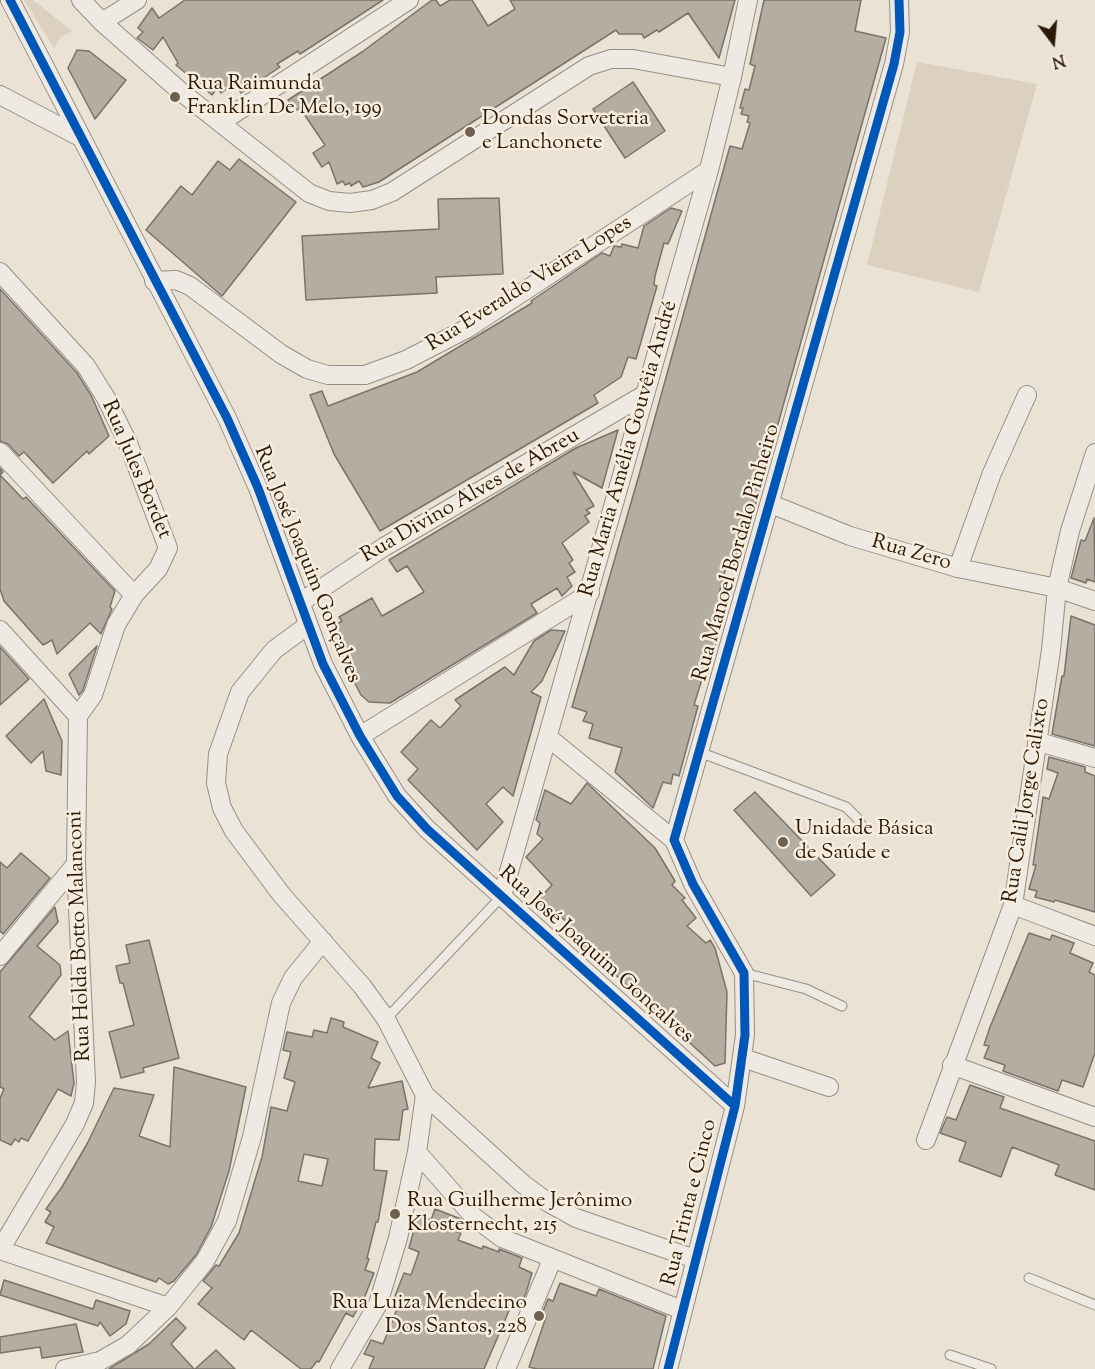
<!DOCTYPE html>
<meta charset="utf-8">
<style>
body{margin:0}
#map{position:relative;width:1095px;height:1369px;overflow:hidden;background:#eae2d5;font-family:"Sorts Mill Goudy",serif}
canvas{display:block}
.north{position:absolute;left:1023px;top:12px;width:60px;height:60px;-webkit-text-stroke:4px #f7edde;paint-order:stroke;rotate:164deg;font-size:16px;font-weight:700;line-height:24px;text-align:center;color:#2b1a07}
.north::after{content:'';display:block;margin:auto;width:21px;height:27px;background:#2b1a07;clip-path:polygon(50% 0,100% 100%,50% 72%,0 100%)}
</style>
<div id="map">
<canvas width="1095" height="1369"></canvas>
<div class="north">N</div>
</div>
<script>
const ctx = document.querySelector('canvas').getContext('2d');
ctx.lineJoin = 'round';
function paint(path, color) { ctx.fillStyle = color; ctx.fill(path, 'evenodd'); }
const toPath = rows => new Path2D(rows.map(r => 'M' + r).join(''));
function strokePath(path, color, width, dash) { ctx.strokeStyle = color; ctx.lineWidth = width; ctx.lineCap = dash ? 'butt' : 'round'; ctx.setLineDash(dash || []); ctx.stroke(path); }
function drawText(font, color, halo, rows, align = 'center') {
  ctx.font = font + ' "Sorts Mill Goudy",serif'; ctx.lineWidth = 5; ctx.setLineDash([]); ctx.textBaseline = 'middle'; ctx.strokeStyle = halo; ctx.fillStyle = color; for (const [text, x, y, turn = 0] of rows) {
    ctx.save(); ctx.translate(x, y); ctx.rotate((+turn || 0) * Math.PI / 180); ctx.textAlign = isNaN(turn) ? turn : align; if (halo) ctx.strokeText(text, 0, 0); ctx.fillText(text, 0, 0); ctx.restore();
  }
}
const green = toPath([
 [24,0,33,0,72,31,61,37,54,48],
 [917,62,1037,84,979,292,867,265]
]);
const building = toPath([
 [185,0,383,0,300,54,298,51,277,64,280,67,241,93,235,83,221,93,217,88,212,95,176,65,178,63,163,37,153,50,137,38,143,32,138,28,152,8,159,18,185,0],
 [432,0,436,0,440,6,450,0,472,0,488,26,515,9,510,0,735,0,719,58,688,13,659,32,657,30,644,38,642,34,619,34,616,30,379,182,363,187,359,181,351,186,350,183,345,185,343,181,337,184,329,162,322,167,313,153,325,145,300,108,294,112,288,100,362,52,432,0],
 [764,0,861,0,855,31,886,38,748,531,738,566,727,563,718,598,728,601,706,680,702,679,694,705,698,706,679,776,673,774,671,784,663,782,653,808,615,772,622,748,589,738,593,724,583,721,587,712,572,707,639,475,730,146,742,149,750,123,747,122,749,116,741,114,743,108,740,108,745,89,749,90,755,66,750,64,764,0],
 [77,50,89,51,126,80,95,119,68,68,77,50],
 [633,82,665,131,625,158,593,109,633,82],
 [239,159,296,202,222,296,146,230,181,186,192,195,218,161,230,170,239,159],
 [499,198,503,274,436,277,437,293,306,300,302,236,439,229,438,199,499,198],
 [671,208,682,211,668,244,664,243,655,276,654,285,657,286,636,359,628,357,621,377,594,395,598,403,380,531,334,454,310,395,322,391,328,406,417,372,532,303,531,301,602,253,610,256,614,246,621,247,622,244,638,248,644,226,671,208],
 [0,289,77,373,92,397,109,436,89,454,87,451,53,483,24,452,19,456,8,444,0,441,0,289],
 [618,430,602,488,573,472,594,506,586,510,590,513,585,516,589,522,562,543,573,560,569,563,575,572,567,577,572,586,562,596,557,588,531,604,537,613,390,703,369,702,361,695,327,630,342,621,339,617,372,598,382,616,424,592,407,566,397,572,389,560,576,448,618,430],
 [0,468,3,472,0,475,23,499,26,497,115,591,110,607,112,609,101,634,90,623,57,654,52,640,43,645,4,601,0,589,0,468],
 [1094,518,1095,582,1087,579,1086,583,1071,578,1081,540,1085,541,1094,518],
 [1071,616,1095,625,1095,746,1052,734,1062,676,1064,676,1071,616],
 [551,630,565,631,542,681,531,692,541,697,513,796,503,787,486,804,503,822,477,850,408,780,418,769,401,752,431,720,440,728,461,706,455,700,505,667,514,675,534,641,551,630],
 [97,646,83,690,79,695,69,674,97,646],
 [0,647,29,679,0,705,0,647],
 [44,699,62,741,61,775,46,771,43,751,31,763,6,736,44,699],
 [1049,757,1085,767,1085,772,1095,776,1095,912,1055,900,1054,902,1035,897,1037,891,1029,889,1036,865,1033,865,1043,797,1049,799,1058,773,1047,769,1049,757],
 [587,783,655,848,675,881,672,885,685,898,682,900,696,918,687,926,706,943,710,940,715,948,727,992,725,1063,715,1066,571,934,575,930,556,912,552,916,537,901,552,885,526,857,543,839,537,834,540,823,536,820,545,790,571,804,587,783],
 [755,792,835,875,811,896,734,810,755,792],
 [21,853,50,878,3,934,0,931,0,862,7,868,21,853],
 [55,907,58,922,37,946,60,965,61,975,29,1017,55,1040,68,1031,74,1083,71,1096,58,1089,28,1141,21,1138,19,1142,15,1139,11,1145,0,1140,0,1098,4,1089,0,1087,0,972,55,907],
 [1029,933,1050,940,1052,935,1074,943,1070,953,1093,963,1089,972,1095,975,1095,1053,1083,1087,1062,1080,1058,1091,1003,1071,1005,1065,984,1058,989,1046,984,1045,990,1027,1029,933],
 [149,940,179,1058,143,1068,144,1072,121,1078,109,1032,134,1025,123,983,120,983,116,966,130,963,126,945,149,940],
 [331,1018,344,1022,343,1027,378,1042,371,1058,380,1063,368,1088,402,1081,408,1109,403,1110,399,1140,375,1139,374,1170,387,1171,378,1222,376,1222,367,1258,369,1259,365,1270,374,1273,365,1296,353,1317,346,1313,319,1362,317,1361,311,1369,301,1369,251,1330,244,1340,198,1304,212,1288,203,1281,216,1265,219,1266,239,1233,262,1157,271,1107,287,1111,295,1082,284,1078,291,1052,283,1050,287,1032,312,1037,314,1030,327,1033,331,1018],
 [304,1154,328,1159,322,1186,298,1181,304,1154],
 [174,1067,246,1087,229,1171,211,1227,196,1255,174,1281,168,1284,159,1278,156,1282,46,1243,54,1227,45,1222,51,1212,46,1209,62,1187,87,1144,114,1088,154,1095,139,1136,170,1147,174,1067],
 [970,1085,1004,1097,1000,1108,1095,1141,1095,1190,1055,1175,1059,1165,1012,1147,1001,1177,959,1161,966,1142,940,1133,947,1117,956,1120,970,1085],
 [435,1209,461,1219,457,1232,461,1233,458,1240,482,1249,483,1246,499,1252,499,1249,522,1258,519,1267,532,1273,526,1293,519,1309,511,1306,484,1369,369,1369,374,1357,364,1354,371,1340,383,1344,399,1304,393,1301,404,1273,411,1275,419,1252,409,1248,418,1215,431,1220,435,1209],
 [4,1280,93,1309,96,1300,130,1311,126,1324,110,1336,100,1322,98,1326,0,1295,4,1280],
 [560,1283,596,1296,599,1289,666,1316,653,1369,537,1369,529,1367,546,1317,541,1316,548,1299,553,1301,560,1283],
 [176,1318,186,1328,171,1344,194,1369,109,1369,149,1344,176,1318],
 [76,1324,83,1352,42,1358,40,1347,0,1353,0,1337,76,1324],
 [216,1350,235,1369,195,1369,216,1350]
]);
const lane = toPath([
 [699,752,846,807,858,819,863,828],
 [744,973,806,989,842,1006],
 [386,1019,502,896],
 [1029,1278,1095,1305],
 [950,1355,991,1369]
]);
const street = toPath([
 [10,0,227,418,258,488,323,664,360,736,397,796,427,829,735,1106],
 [81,0,102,22,180,91,309,193,329,201,350,203,372,200,392,192,589,66,611,59,633,59,732,77],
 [102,22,137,0],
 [0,95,80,137],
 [221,122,409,0],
 [0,272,86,366,106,398,128,443,168,548,158,569,134,595,116,625,93,695,78,716],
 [154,281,176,280,190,286,281,354,307,369,328,375,365,375,406,360,468,328,709,170],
 [0,452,134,595],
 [771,504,850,536,958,568,1057,588,1095,601],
 [958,568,992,473,1027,395],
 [301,602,384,547,644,395],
 [308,625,274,650,240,692,218,754,216,783,222,808,234,831,281,894,362,986,386,1019,425,1095,523,1184,549,1203,576,1218,695,1259],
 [0,630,78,716,76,864,86,1082,84,1103,75,1124,0,1250],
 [360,736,590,593],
 [549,738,674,840],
 [1039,742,1095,758],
 [502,896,709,170,732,77,748,0],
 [1013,905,1095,936],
 [0,956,76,864],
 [743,1058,829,1087],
 [952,1065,1095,1117],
 [926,1140,1013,905,1051,650,1057,588,1070,531,1095,453],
 [417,1152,474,1217,502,1238,682,1310],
 [0,1250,168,1307],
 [65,1369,100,1361,128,1345,168,1307,205,1261,227,1221,252,1137,281,1003,293,978,323,941],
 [340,1369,378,1304,398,1238,417,1152,425,1095],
 [506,1369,552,1260],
 [668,1369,735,1106,745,1035,744,973,693,884,674,840,894,64,900,32,899,0]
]);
const cycleway = toPath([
 [10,0,227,418,258,488,323,664,360,736,397,796,427,829,735,1106],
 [668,1369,735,1106,745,1035,744,973,693,884,674,840,894,64,900,32,899,0]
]);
const markers = [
 [175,97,6,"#6e604f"],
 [470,132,6,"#6e604f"],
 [783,842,6,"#6e604f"],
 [395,1214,6,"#6e604f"],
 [539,1316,6,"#6e604f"]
];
const poiNames = [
 ["Rua Raimunda",187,85],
 ["Franklin De Melo, 199",187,109],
 ["Dondas Sorveteria",482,120],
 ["e Lanchonete",482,144],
 ["Unidade Básica",795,830],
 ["de Saúde e",795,854],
 ["Rua Guilherme Jerônimo",407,1202],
 ["Klosternecht, 215",407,1226],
 ["Rua Luiza Mendecino",527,1304,"right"],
 ["Dos Santos, 228",527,1328,"right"]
];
const streetNames = [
 ["Rua Everaldo Vieira Lopes",530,285,-32],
 ["Rua Maria Amélia Gouvêia André",630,449,-74],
 ["Rua Jules Bordet",135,470,67],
 ["Rua Divino Alves de Abreu",471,497,-30],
 ["Rua Manoel Bordalo Pinheiro",738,553,-74],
 ["Rua Zero",911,554,16],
 ["Rua José Joaquim Gonçalves",306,565,68],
 ["Rua Calil Jorge Calixto",1028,801,-81],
 ["Rua Holda Botto Malanconi",81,936,-92],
 ["Rua José Joaquim Gonçalves",595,956,42],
 ["Rua Trinta e Cinco",691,1203,-76]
];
paint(green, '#dcd0be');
paint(building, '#b4ada2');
strokePath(building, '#7a736a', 1.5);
strokePath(lane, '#968f85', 11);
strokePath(street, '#968f85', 20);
strokePath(lane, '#eeeae3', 9);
strokePath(street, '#eeeae3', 18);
strokePath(cycleway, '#0057b8', 9);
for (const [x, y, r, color] of markers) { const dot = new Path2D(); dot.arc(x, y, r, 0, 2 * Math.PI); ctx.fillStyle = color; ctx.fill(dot); strokePath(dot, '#f7edde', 2); }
drawText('21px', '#2b1a07', '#f7edde', poiNames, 'left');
drawText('21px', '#2b1a07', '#f7edde', streetNames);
</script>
